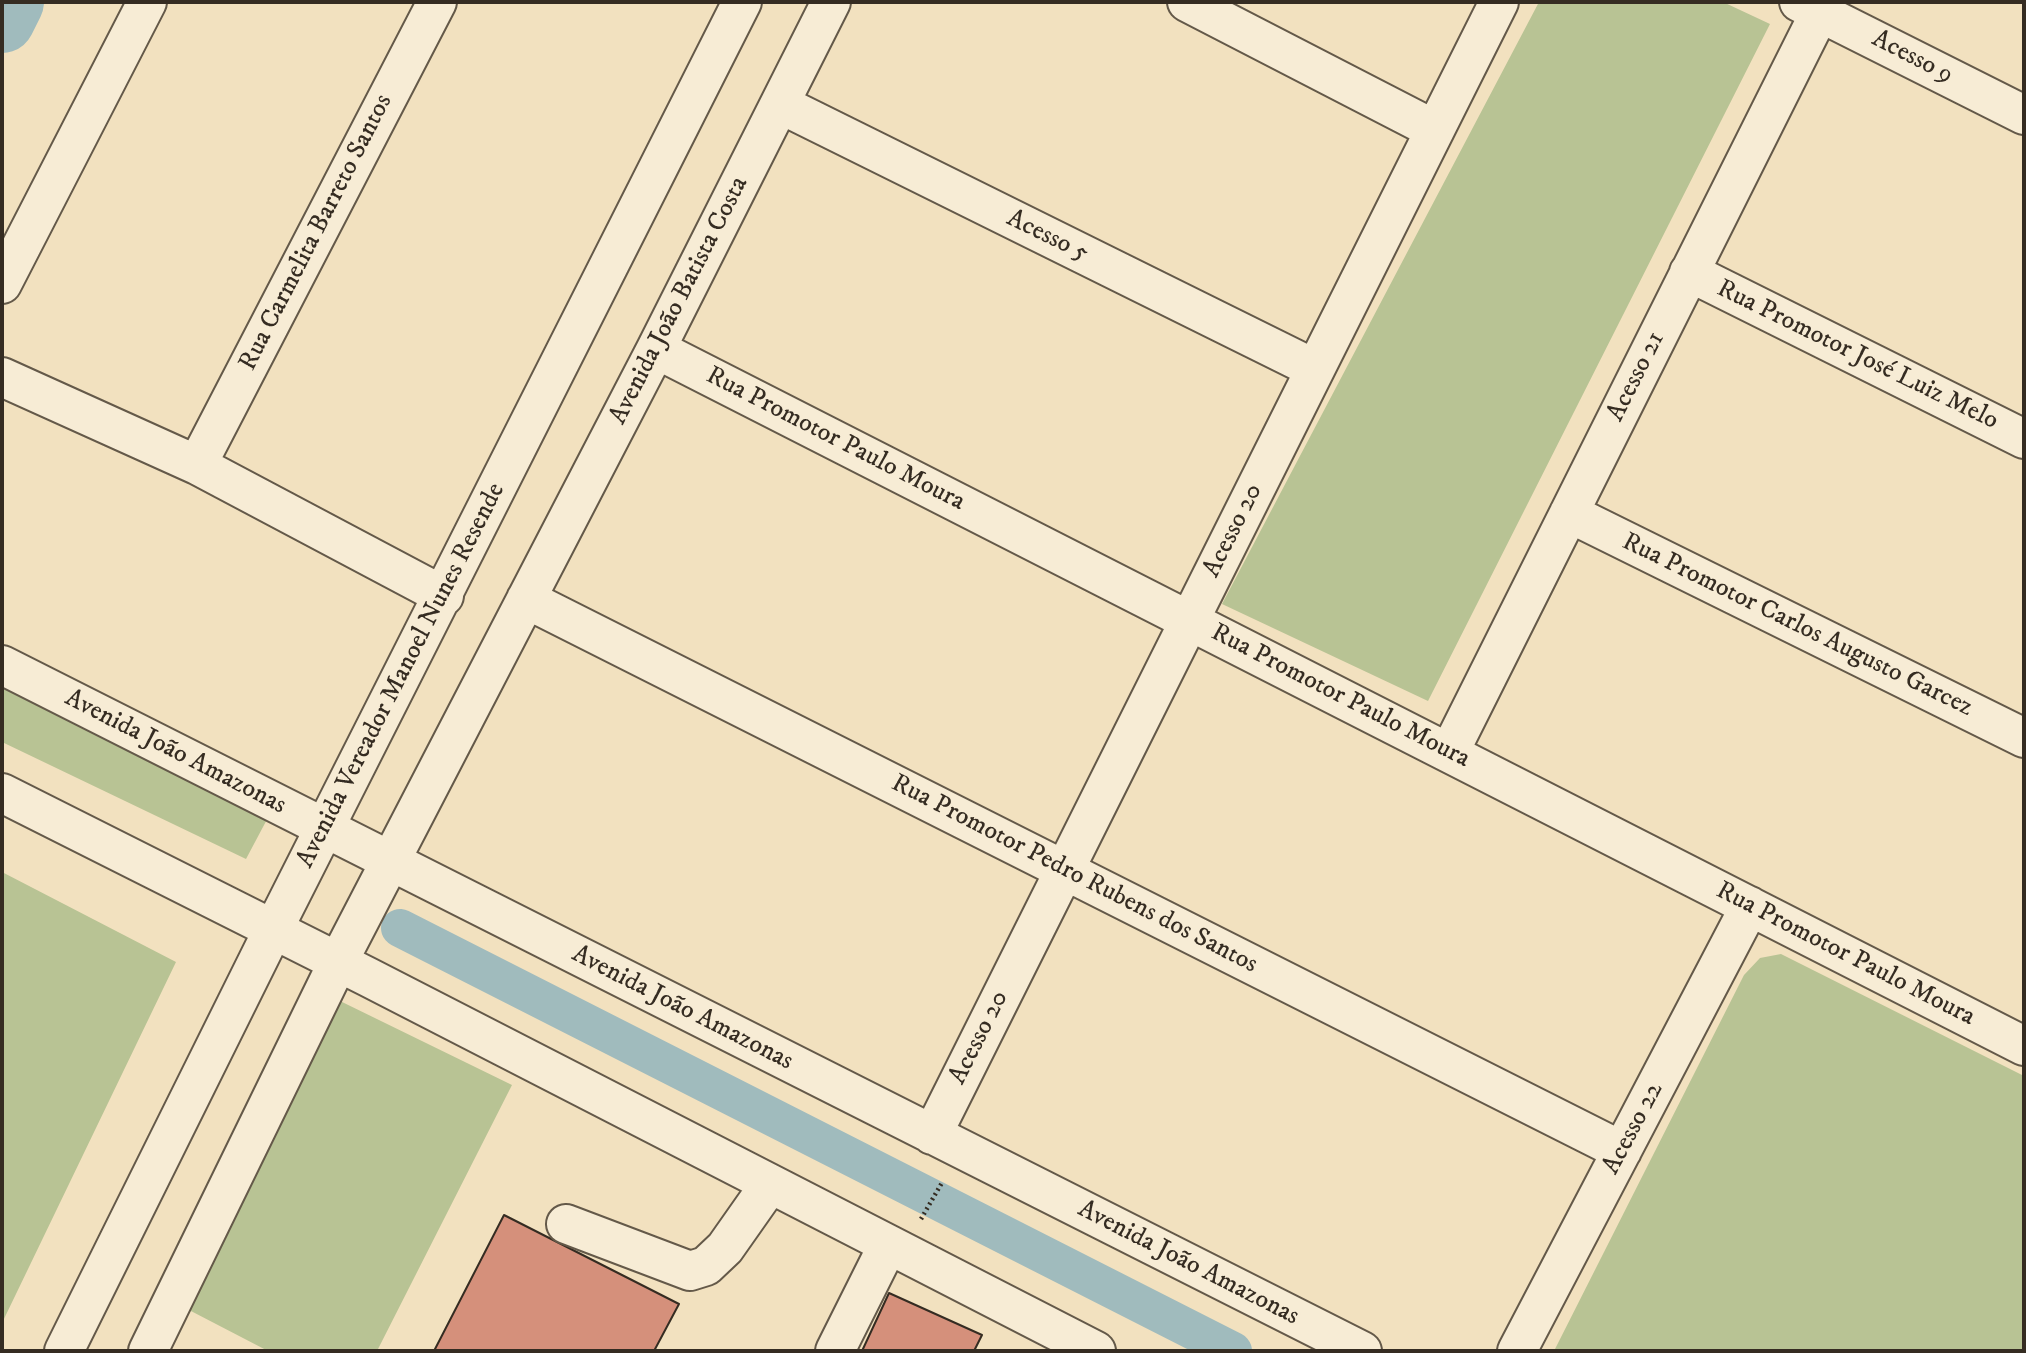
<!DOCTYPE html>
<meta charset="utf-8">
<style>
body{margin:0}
#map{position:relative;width:2026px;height:1353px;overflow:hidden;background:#f2e1bf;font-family:"IM FELL DW Pica",serif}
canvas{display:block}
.frame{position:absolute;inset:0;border:4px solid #352c22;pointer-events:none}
</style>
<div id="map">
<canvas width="2026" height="1353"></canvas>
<div class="frame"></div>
</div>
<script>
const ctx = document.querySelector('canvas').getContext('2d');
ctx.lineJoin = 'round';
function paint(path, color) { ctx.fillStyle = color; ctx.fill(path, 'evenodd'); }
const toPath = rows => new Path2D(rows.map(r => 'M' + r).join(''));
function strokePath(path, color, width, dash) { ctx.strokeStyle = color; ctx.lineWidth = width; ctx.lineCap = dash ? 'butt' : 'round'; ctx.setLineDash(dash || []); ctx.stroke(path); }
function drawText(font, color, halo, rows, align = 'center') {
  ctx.font = font + ' "IM FELL DW Pica",serif'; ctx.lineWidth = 6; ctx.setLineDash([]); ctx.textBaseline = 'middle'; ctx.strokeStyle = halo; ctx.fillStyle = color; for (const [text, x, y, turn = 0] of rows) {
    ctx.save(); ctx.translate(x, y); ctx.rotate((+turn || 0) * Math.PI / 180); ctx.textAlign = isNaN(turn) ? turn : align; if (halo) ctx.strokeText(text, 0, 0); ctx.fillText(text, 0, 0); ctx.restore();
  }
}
const green = toPath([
 [1539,2,1723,2,1770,24,1428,701,1222,604],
 [2,671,272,810,246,859,2,742],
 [2,872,176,962,2,1323],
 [1781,954,2024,1076,2024,1351,1554,1351,1744,975,1760,958],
 [338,1000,512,1085,377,1351,268,1351,189,1310]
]);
const canal = toPath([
 [400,928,1233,1351]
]);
const river = toPath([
 [2,20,11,2]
]);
const building = toPath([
 [504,1215,679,1304,654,1351,434,1351,504,1215],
 [889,1293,982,1335,974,1351,862,1351,889,1293]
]);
const path = toPath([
 [921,1219,943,1181]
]);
const minor = toPath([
 [1187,2,1435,130],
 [1799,2,2024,115],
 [780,104,1315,369],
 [1689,272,2024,439],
 [2,284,147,2],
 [656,349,2024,1046],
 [2,377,197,465,444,596],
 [197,465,437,2],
 [1569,513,2024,738],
 [526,599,1622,1151],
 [2,665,1362,1351],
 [1449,753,1825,2],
 [2,793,368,977,1096,1351],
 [932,1135,1499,2],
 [566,1224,690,1271,706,1266,725,1248,770,1184],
 [64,1351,273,930,742,2],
 [148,1351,338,962,656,349,831,2],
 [835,1351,888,1245],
 [1517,1351,1750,906]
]);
const streetNames = [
 ["Acesso 9",1912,58,27],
 ["Rua Carmelita Barreto Santos",317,233,-63],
 ["Acesso 5",1047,237,26],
 ["Avenida João Batista Costa",680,301,-63],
 ["Rua Promotor José Luiz Melo",1857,356,26],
 ["Acesso 21",1637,377,-63],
 ["Rua Promotor Paulo Moura",835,440,27],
 ["Acesso 20",1234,531,-63],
 ["Rua Promotor Carlos Augusto Garcez",1797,626,26],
 ["Avenida Vereador Manoel Nunes Resende",402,676,-63],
 ["Rua Promotor Paulo Moura",1340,697,27],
 ["Avenida João Amazonas",175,753,27],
 ["Rua Promotor Pedro Rubens dos Santos",1074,875,27],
 ["Rua Promotor Paulo Moura",1845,955,27],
 ["Avenida João Amazonas",682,1009,27],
 ["Acesso 20",980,1038,-63],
 ["Acesso 22",1634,1129,-62],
 ["Avenida João Amazonas",1188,1264,27]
];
paint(green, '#b8c394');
strokePath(canal, '#a0bbbd', 38);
strokePath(river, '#a0bbbd', 66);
paint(building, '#d5907b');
strokePath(building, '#352c22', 2);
strokePath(minor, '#645949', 42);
strokePath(path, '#352c22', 4.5, [2, 3.5]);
strokePath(minor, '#f7ecd5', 38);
drawText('26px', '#352c22', '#f7ecd5', streetNames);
</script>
